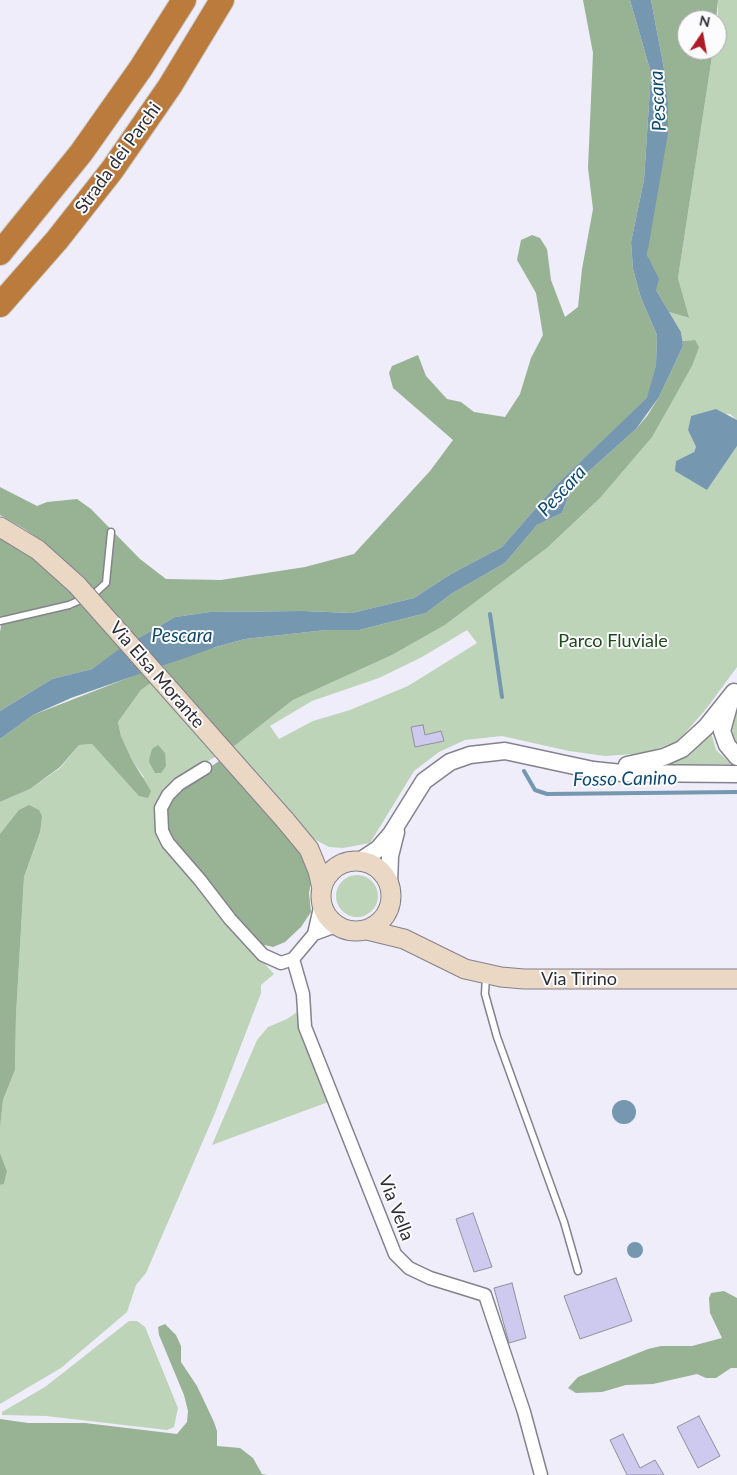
<!DOCTYPE html>
<style>
body{margin:0}
#map{position:relative;width:737px;height:1475px;overflow:hidden;background:#eeedf9;font-family:Lato,sans-serif}
canvas{display:block}
.north{position:absolute;left:677px;top:10px;width:50px;height:50px;box-sizing:border-box;background:#fcfcfe;border:1px solid #aaa9ac;border-radius:50%;rotate:12deg;font-size:14px;font-weight:700;line-height:20px;text-align:center;color:#2e2d32}
.north::after{content:'';display:block;margin:auto;width:18px;height:22px;background:#ae1b26;clip-path:polygon(50% 0,100% 100%,50% 72%,0 100%)}
</style>
<div id="map">
<canvas width="737" height="1475"></canvas>
<div class="north">N</div>
</div>
<script>
const ctx = document.querySelector('canvas').getContext('2d');
ctx.lineJoin = 'round';
function paint(path, color) { ctx.fillStyle = color; ctx.fill(path, 'evenodd'); }
const toPath = rows => new Path2D(rows.map(r => 'M' + r).join(''));
function strokePath(path, color, width, dash) { ctx.strokeStyle = color; ctx.lineWidth = width; ctx.lineCap = dash ? 'butt' : 'round'; ctx.setLineDash(dash || []); ctx.stroke(path); }
function drawText(font, color, halo, rows, align = 'center') {
  ctx.font = font + ' Lato,sans-serif'; ctx.lineWidth = 4; ctx.setLineDash([]); ctx.textBaseline = 'middle'; ctx.strokeStyle = halo; ctx.fillStyle = color; for (const [text, x, y, turn = 0] of rows) {
    ctx.save(); ctx.translate(x, y); ctx.rotate((+turn || 0) * Math.PI / 180); ctx.textAlign = isNaN(turn) ? turn : align; if (halo) ctx.strokeText(text, 0, 0); ctx.fillText(text, 0, 0); ctx.restore();
  }
}
const green = toPath([
 [718,0,737,0,737,420,730,414,691,416,688,430,696,447,694,452,676,461,707,490,737,446,737,667,706,709,679,740,647,753,605,756,569,751,502,736,465,740,439,752,414,771,370,843,343,848,329,847,314,839,299,826,233,747,293,700,392,655,445,625,547,548,599,499,681,384,692,366,694,340,682,341,681,332,669,312,688,318,678,278,713,50,717,50],
 [467,630,477,643,408,686,350,710,313,721,279,739,270,726,312,701,379,678,422,657],
 [152,682,217,756,182,775,167,787,159,797,154,812,160,838,227,922,274,974,261,985,261,993,215,1113,146,1273,136,1285,127,1312,61,1368,0,1404,0,1185,4,1184,7,1171,0,1153,0,1128,3,1100,15,1070,16,1015,24,877,40,832,0,834,0,802,30,789,60,768,79,745,92,744,129,784,144,777,132,760,121,736,118,722,141,690],
 [737,709,737,745,733,739,732,725],
 [711,732,716,750,731,764,665,765],
 '336 896a21 21 0 1 1 42 0a21 21 0 1 1-42 0Z',
 [300,1010,331,1101,212,1145,257,1040,268,1027,287,1019],
 [129,1321,137,1321,145,1327,178,1408,174,1427,167,1430,46,1416,2,1415,2,1412,45,1387]
]);
const forest = toPath([
 [583,0,630,0,651,73,644,180,631,242,633,269,641,298,657,335,656,365,648,398,555,486,502,547,451,574,414,598,352,613,303,611,210,612,175,617,137,639,84,579,47,545,26,530,0,515,0,487,37,506,47,502,77,499,91,509,140,559,166,579,221,580,305,567,354,554,430,471,453,440,393,388,389,373,392,366,418,355,426,376,447,399,461,402,474,412,505,417,520,394,531,358,543,335,536,293,517,260,521,240,532,235,540,238,547,249,551,280,565,317,578,307,582,269,593,209,588,168,593,53],
 [651,0,718,0,716,20,687,20,687,50,713,50,678,278,689,318,669,312,656,290,647,255,665,74],
 [695,340,699,347,692,366,652,437,599,499,547,548,445,625,392,655,293,700,233,747,162,666,195,653,245,639,326,630,359,630,426,613,451,594,505,563,537,525,562,513,569,495,579,480,636,429,647,416,659,397,683,346,682,341],
 [0,535,49,567,122,648,92,669,52,679,0,711,0,632,2,621,0,615],
 [143,672,152,682,141,690,118,722,121,736,132,760,151,791,148,798,139,796,92,744,79,745,60,767,30,789,0,802,0,739,33,715],
 [158,745,165,753,166,766,161,773,155,773,149,762,150,756,152,749],
 [219,761,309,859,313,873,309,893,311,912,301,927,285,942,273,947,260,944,168,839,166,808,174,793],
 [29,805,39,810,42,816,40,832,24,877,16,1015,15,1070,3,1100,0,1128,0,834,19,810],
 [0,1141,0,1153,7,1171,4,1184,0,1185],
 [724,1291,737,1298,737,1368,731,1368,716,1378,706,1378,697,1374,653,1384,626,1385,602,1392,576,1393,568,1388,578,1377,648,1349,661,1346,692,1346,722,1338,710,1313,709,1298,711,1293],
 [165,1324,176,1335,181,1346,181,1362,197,1386,214,1422,217,1431,217,1446,240,1448,253,1458,262,1474,267,1475,0,1475,0,1419,28,1423,85,1423,177,1434,187,1422,188,1411,184,1395,159,1335,158,1327]
]);
const water = toPath([
 [630,0,651,0,665,74,668,107,668,133,647,255,659,279,656,290,681,332,683,346,659,397,636,429,579,480,569,495,562,513,537,525,505,563,451,594,426,613,359,630,326,630,245,639,216,647,71,698,33,715,0,739,0,711,52,679,92,669,118,650,175,617,210,612,303,611,352,613,414,598,451,574,502,547,555,486,647,398,656,365,657,335,641,298,633,269,631,242,644,180,651,73],
 [716,409,737,420,737,446,707,490,675,471,676,461,694,452,696,447,688,430,691,416],
 '612 1112a12 12 0 1 1 24 0a12 12 0 1 1-24 0Z',
 '627 1250a8 8 0 1 1 16 0a8 8 0 1 1-16 0Z'
]);
const stream = toPath([
 [490,614,502,697],
 [524,771,535,790,547,794,737,792]
]);
const building = toPath([
 [423,725,425,735,441,731,444,741,415,747,411,727,423,725],
 [473,1213,492,1267,474,1272,456,1219,473,1213],
 [616,1278,632,1321,580,1339,564,1296,616,1278],
 [512,1283,526,1338,509,1343,494,1288,512,1283],
 [699,1416,720,1456,698,1468,677,1427,699,1416],
 [623,1434,640,1468,655,1460,664,1475,627,1475,610,1440,623,1434]
]);
const service = toPath([
 [0,621,69,605,94,594,106,583,111,532],
 [486,976,485,994,497,1037,564,1222,578,1271]
]);
const minor = toPath([
 [205,768,179,784,168,795,161,808,162,831,168,843,200,880,230,919,263,955,281,963,293,959,314,934,336,926],
 [314,934,321,903],
 [293,959,303,994,305,1027,395,1254,409,1268,430,1278,485,1295,524,1412,541,1475]
]);
const tertiary = toPath([
 [730,702,722,731,727,745,737,757],
 [627,765,664,757,682,749,706,727,734,692],
 [360,861,378,849,391,834,424,781,450,762,470,755,505,751,593,770,622,773,737,774],
 [389,883,390,856,396,832]
]);
const secondary = toPath([
 [0,527,38,550,77,585],
 [285,820,309,849,318,871,322,888],
 '321 896a35 35 0 1 1 70 0a35 35 0 1 1-70 0Z',
 [367,930,404,939,465,969,501,977,524,979,737,979]
]);
const motorway = toPath([
 [0,253,81,153,141,68,184,0],
 [0,305,57,240,112,170,170,86,222,0]
]);
const secondaryBridge = toPath([
 [77,585,285,820]
]);
const streetNames = [
 ["Strada dei Parchi",118,158,-54],
 ["Via Elsa Morante",157,675,49],
 ["Via Tirino",579,979],
 ["Via Vella",396,1208,69]
];
const parkNames = [
 ["Parco Fluviale",613,641]
];
const waterNames = [
 ["Pescara",658,101,-93],
 ["Pescara",562,491,-47],
 ["Pescara",182,636],
 ["Fosso Canino",625,779,-1]
];
paint(green, '#bdd4b9');
paint(forest, '#98b294');
paint(water, '#7597af');
strokePath(stream, '#7597af', 4);
paint(building, '#cdc9ef');
strokePath(building, '#91909b', 1);
strokePath(service, '#83828d', 9);
strokePath(minor, '#83828d', 15);
strokePath(tertiary, '#83828d', 19);
strokePath(secondary, '#83828d', 21);
strokePath(motorway, '#cdcdce', 26);
strokePath(service, '#fff', 6);
strokePath(minor, '#fff', 12);
strokePath(tertiary, '#fff', 16);
strokePath(secondary, '#ead7c4', 19);
strokePath(motorway, '#ba7b3c', 24);
strokePath(secondaryBridge, '#83828d', 21, []);
strokePath(secondaryBridge, '#ead7c4', 19);
drawText('18px', '#2e2d32', '#fcfcfe', streetNames);
drawText('18px', '#21471c', '#fcfcfe', parkNames);
drawText('italic 19px', '#0d4a6c', '#fcfcfe', waterNames);
</script>
